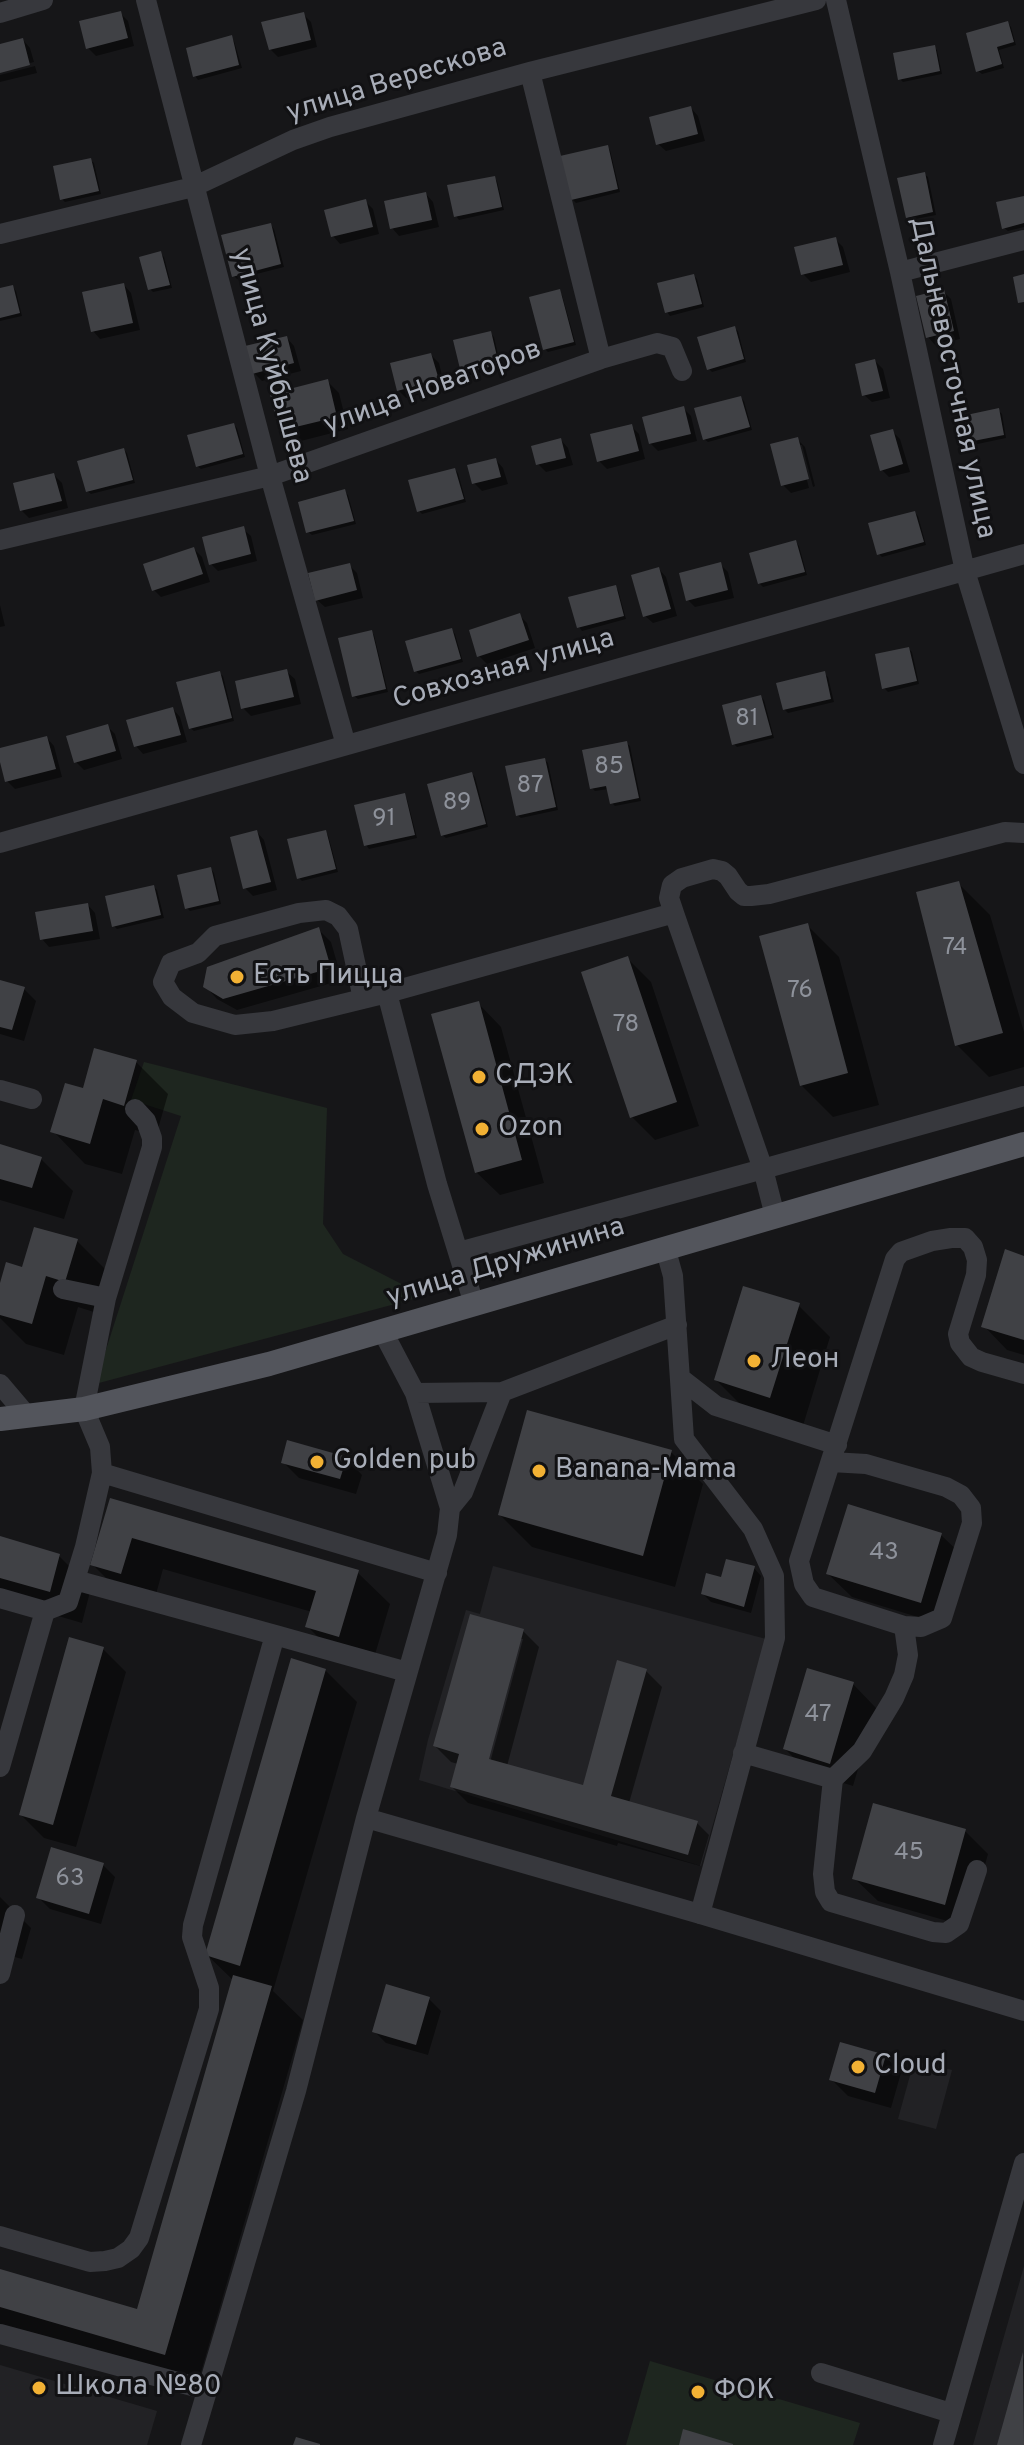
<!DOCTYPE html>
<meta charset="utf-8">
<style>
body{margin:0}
canvas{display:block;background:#161618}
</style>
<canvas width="1024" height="2445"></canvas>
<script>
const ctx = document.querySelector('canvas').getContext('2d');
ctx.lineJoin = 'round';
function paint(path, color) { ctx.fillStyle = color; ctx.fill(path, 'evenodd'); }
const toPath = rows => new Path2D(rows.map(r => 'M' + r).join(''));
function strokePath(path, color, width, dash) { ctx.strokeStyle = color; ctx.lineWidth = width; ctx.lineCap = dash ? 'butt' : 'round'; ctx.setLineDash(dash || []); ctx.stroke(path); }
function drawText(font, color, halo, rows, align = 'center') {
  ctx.font = font + ' Overpass,sans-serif'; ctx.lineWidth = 6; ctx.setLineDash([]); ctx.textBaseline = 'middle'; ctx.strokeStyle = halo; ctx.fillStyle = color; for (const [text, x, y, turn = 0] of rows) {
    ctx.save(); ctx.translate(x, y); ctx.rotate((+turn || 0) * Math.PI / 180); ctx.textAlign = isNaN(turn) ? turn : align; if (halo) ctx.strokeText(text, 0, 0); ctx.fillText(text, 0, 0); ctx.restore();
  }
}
const built = toPath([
 [493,1566,766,1639,701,1866,419,1780,428,1740,466,1610,480,1614],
 [914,2061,952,2070,936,2129,898,2119],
 [1024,2266,1024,2445,973,2445,1021,2277],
 [0,2365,157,2411,147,2445,0,2445]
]);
const green = toPath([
 [144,1062,327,1108,323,1224,343,1254,425,1296,95,1384,181,1116,131,1100],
 [650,2361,860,2423,853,2445,626,2445]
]);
const shadow = toPath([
 [120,13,128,21,134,46,96,56,88,48],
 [303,14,311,22,317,47,278,57,270,49],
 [1008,23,1011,27,1016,45,999,50,1004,68,982,74,978,71],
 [231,38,234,41,242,68,198,80,195,76],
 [23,40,30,48,34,62,0,71,0,46],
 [934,47,937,50,942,74,903,82,900,79],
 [35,66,37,73,0,82,0,75],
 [691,108,698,116,705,141,666,151,658,144],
 [607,147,610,150,620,192,576,203,572,199],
 [90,160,94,163,101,194,65,202,62,199],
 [924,174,928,177,936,215,911,220,907,217],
 [494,178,497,181,504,210,459,220,456,216],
 [426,194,433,202,439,227,399,236,392,228],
 [1024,198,1024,227,1008,231,1004,228],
 [365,201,373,209,379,234,340,244,333,236],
 [271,225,274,229,284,267,237,279,233,275],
 [835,239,843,247,850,272,811,282,803,274],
 [161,254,164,257,172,288,153,292,150,289],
 [694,276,697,279,704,307,670,316,667,312],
 [124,285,131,293,140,330,100,339,93,331],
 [13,287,16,291,22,316,0,321,0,290],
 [943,291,951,299,960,339,935,345,928,337],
 [559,292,562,295,576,345,548,352,545,349],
 [734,328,738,331,746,362,712,372,708,368],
 [491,334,494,337,501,368,466,376,462,372],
 [287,338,294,346,301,371,262,381,254,373],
 [431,355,439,363,445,388,406,398,398,390],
 [875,361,883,369,890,398,872,402,864,395],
 [327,381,339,393,348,429,293,443,281,430,272,395],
 [741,398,744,401,752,430,708,442,704,439],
 [683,408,691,416,697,441,658,451,650,443],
 [998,410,1002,414,1006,438,968,446,964,442],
 [234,425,237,428,245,457,201,469,197,466],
 [631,426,639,434,645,459,607,469,599,461],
 [892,431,900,439,910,472,889,477,882,470],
 [797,439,805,447,815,486,813,487,802,445,798,445,809,488,791,493,783,485],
 [561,440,568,448,573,465,546,472,538,464],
 [124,450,127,453,135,483,91,494,87,491],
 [496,460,503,468,508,484,482,491,474,483],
 [455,470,458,473,466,502,422,514,418,510],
 [54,475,62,483,68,508,29,518,21,510],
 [345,492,348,495,356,524,312,535,308,532],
 [915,513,918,516,926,545,882,557,879,554],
 [243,529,251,536,257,561,218,571,211,564],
 [796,542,799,546,807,575,763,587,759,583],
 [194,549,202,557,210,582,161,597,154,590],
 [720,564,728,572,734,598,695,607,688,600],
 [349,565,357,573,363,598,325,607,317,600],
 [659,569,666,577,677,616,653,623,645,616],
 [615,587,618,590,626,619,582,631,579,627],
 [0,605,5,626,0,627],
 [519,615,527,623,535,648,487,664,479,656],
 [452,630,455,634,463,662,419,674,416,671],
 [371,632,374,635,388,692,358,699,354,696],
 [909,649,912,652,919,684,888,692,884,688],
 [287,672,295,679,301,704,251,716,243,708],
 [219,673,223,676,234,721,194,731,190,728],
 [824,674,828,677,834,702,788,713,784,709],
 [761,697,764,700,774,738,737,747,734,744],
 [173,709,180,717,187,742,143,754,136,746],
 [107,726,115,734,122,759,84,770,76,762],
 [47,738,54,746,62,777,15,789,7,781,0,750],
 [626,743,630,746,641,801,615,806,612,803,609,789,595,791,592,788],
 [545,760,548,763,558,810,521,818,517,815],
 [472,774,475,777,488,827,446,838,442,835],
 [404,795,407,799,417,838,369,849,366,845],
 [257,832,264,840,277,890,253,896,245,888],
 [325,832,328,835,338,872,302,881,299,878],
 [211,869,214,873,221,904,190,911,187,908],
 [958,883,990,915,1024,1032,1024,1067,989,1077,957,1045],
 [154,887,157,890,164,918,117,929,114,926],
 [88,905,95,913,100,939,49,947,42,939],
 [807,925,839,957,879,1105,833,1117,801,1085],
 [319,930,331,942,342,980,237,1010,217,999,205,986],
 [628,959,651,982,699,1126,655,1140,632,1117],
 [0,982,24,989,36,1001,24,1041,0,1034],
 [478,1003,501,1027,544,1183,500,1195,476,1172],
 [136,1062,168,1094,156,1136,135,1130,122,1174,85,1164,53,1131,84,1090],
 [0,1147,41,1159,73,1191,64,1219,0,1200],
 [77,1241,109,1273,97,1313,78,1307,64,1355,26,1344,0,1318,0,1290,24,1270],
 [1024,1258,1024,1355,1007,1350,984,1326],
 [798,1305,830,1337,802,1429,748,1412,716,1380],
 [671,1452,703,1484,675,1587,532,1547,500,1515],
 [346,1458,362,1475,356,1494,299,1478,283,1462],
 [111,1501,357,1572,390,1604,371,1668,340,1659,308,1627,312,1612,163,1569,153,1605,125,1597,93,1565],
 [941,1535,965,1558,944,1625,852,1597,828,1574],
 [0,1538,59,1556,91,1588,82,1623,0,1599],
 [754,1568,761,1576,751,1613,711,1602,703,1594,722,1580],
 [523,1631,539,1647,507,1766,584,1788,646,1671,662,1687,629,1803,697,1823,709,1835,700,1866,618,1843,617,1846,468,1803,452,1787,458,1764,451,1762,435,1746],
 [519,1639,523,1639,488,1770,484,1769],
 [103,1649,126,1672,76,1847,44,1838,21,1815],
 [325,1670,357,1702,273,1991,303,2020,197,2386,0,2329,0,2271,138,2311,234,1981,207,1955],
 [853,1684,876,1708,853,1786,808,1772,785,1749],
 [965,1831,988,1854,968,1927,878,1901,854,1878],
 [103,1865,115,1877,101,1924,50,1909,38,1897],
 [0,1897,31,1928,22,1959,0,1953],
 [429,1999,441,2011,428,2055,386,2043,374,2031],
 [885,2056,901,2073,891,2108,848,2096,832,2080],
 [1024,2357,1024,2445,999,2445]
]);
const building = toPath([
 [121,11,128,38,86,49,79,21],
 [304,12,311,40,269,50,261,22],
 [1008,21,1014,42,997,47,1002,64,976,72,966,33],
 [232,35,239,65,193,77,186,48],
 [23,38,30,65,0,73,0,44],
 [935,45,940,71,898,80,893,53],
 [691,106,698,134,656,145,649,117],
 [608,145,618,189,571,200,560,156],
 [91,158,99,191,60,200,53,166],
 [925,172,933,212,906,218,897,178],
 [495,176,502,207,454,217,447,185],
 [426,192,432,220,390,229,384,201],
 [1024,196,1024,223,1002,229,996,202],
 [366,199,373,227,331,237,324,210],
 [271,223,281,264,232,277,221,235],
 [836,237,843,265,801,275,794,247],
 [161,251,170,285,148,290,139,257],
 [694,274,702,304,665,313,657,283],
 [1024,274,1024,302,1018,303,1013,277],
 [124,283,133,323,91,332,82,292],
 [13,285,20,313,0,318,0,288],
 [560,289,574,342,543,350,529,297],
 [944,289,954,331,926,338,916,296],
 [735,326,744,359,707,370,697,337],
 [491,331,499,365,461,373,453,340],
 [287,336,294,363,252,374,245,346],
 [431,353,439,380,397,391,390,363],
 [875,359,883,391,862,396,855,364],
 [328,379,337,417,279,431,270,394],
 [741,396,750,427,703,440,694,408],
 [684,406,691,434,649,444,642,417],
 [999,408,1004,435,963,443,957,417],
 [234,423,243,454,196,467,187,435],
 [632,424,639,451,597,462,590,434],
 [893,429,903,464,880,471,870,435],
 [798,437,809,479,781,486,770,444],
 [561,438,566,458,536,465,531,446],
 [124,448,133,480,86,492,77,461],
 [496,458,501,477,472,484,467,465],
 [455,468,464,499,417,512,408,480],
 [54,473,62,501,20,511,13,483],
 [345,489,354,521,306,533,298,502],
 [915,511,924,542,877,555,868,523],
 [244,526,251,554,209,565,202,537],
 [796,540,805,572,758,584,749,553],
 [194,547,203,574,152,591,143,564],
 [721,562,728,590,686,601,679,573],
 [350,563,357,590,315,601,308,573],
 [659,567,671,609,643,617,631,575],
 [616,585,624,616,577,628,568,597],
 [520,613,529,640,477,657,469,630],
 [452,628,461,659,414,672,405,641],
 [372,630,386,689,352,697,338,638],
 [909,647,917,681,882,689,875,654],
 [287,669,294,697,241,709,235,681],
 [220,671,232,718,189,729,176,682],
 [825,671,831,699,783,710,776,683],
 [761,695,772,735,732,745,722,705],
 [173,707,181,735,134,747,126,720],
 [108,724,116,751,74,763,66,736],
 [47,736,56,769,5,782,0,762,0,748],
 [627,741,639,798,610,804,606,786,590,789,582,750],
 [545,758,556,807,516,816,505,766],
 [472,772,486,824,441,836,427,784],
 [405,793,415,835,364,846,354,805],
 [257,830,271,882,243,889,230,837],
 [326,830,336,869,297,879,287,839],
 [211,867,219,901,185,909,177,875],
 [959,881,1003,1033,955,1046,916,892],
 [154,885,161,915,112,927,105,896],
 [88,903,93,931,40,940,35,912],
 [808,923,848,1073,800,1086,759,936],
 [319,927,331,968,223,999,203,987,207,967],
 [628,956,677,1102,630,1118,581,972],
 [0,980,25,987,12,1030,0,1027],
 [479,1001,522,1160,475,1173,431,1014],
 [94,1048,137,1060,124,1106,103,1099,90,1144,50,1132,65,1083,83,1088],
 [0,1144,42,1157,32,1188,0,1179],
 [34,1227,78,1239,65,1282,46,1276,32,1324,0,1315,0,1283,6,1262,22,1267],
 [1005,1249,1024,1256,1024,1340,981,1327],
 [743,1286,800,1303,770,1398,714,1380],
 [527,1410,672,1450,643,1556,498,1515],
 [287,1440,347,1457,340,1479,281,1463],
 [110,1498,359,1570,339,1637,305,1627,316,1591,132,1538,121,1574,90,1565],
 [848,1504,942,1533,921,1603,826,1574],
 [0,1536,60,1554,50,1592,0,1578],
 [726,1559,755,1566,744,1607,701,1594,706,1573,721,1577],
 [470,1614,524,1629,489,1759,583,1785,617,1660,647,1669,611,1796,698,1821,688,1855,450,1787,459,1754,433,1746],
 [69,1637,104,1647,53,1825,19,1815],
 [291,1658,326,1669,240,1966,205,1955],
 [807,1668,854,1682,830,1764,783,1749],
 [873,1803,966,1829,945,1905,852,1879],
 [51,1847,104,1863,89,1914,36,1898],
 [233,1975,272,1986,165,2355,0,2307,0,2269,137,2309],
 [386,1984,430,1997,416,2045,372,2032],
 [840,2042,886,2055,875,2093,829,2080],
 [1023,2352,1024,2445,997,2445],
 [683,2429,733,2444,733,2445,679,2445],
 [296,2437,320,2444,320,2445,293,2445]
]);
const minor = toPath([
 [146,0,270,476,346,745],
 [836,0,900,272,965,571,1024,764],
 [0,13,43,0],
 [530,72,601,359],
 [0,234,193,187,293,140,330,127,530,72,816,0],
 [900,272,1024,240],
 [0,540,270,476,601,359,657,343,672,347,682,371],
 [0,843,1024,554],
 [674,913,669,898,672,885,682,878,713,869,722,871,728,876,738,891,744,896,751,896,769,894,1005,832,1024,833],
 [363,999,348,929,338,916,326,910,299,913,215,936,198,953,171,963,163,982,172,997,193,1013,235,1025,273,1021,387,993],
 [0,1090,32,1099],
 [135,1109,146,1121,152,1138,152,1147,106,1298,84,1409,100,1447,102,1473,437,1573],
 [665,1247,673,1276,684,1439,753,1529,774,1576,775,1638,700,1914],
 [459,1252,763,1169,775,1216],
 [63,1289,106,1298],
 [474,1304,437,1184,387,993,674,913,763,1169,1024,1096],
 [680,1378,716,1406,837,1445],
 [0,1384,28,1417],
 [415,1393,502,1392,677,1325],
 [831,1462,866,1464,946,1487,961,1495,971,1508,972,1523,942,1618,921,1627,904,1626,813,1597,804,1584,799,1561,895,1259,901,1252,932,1241,951,1238,965,1238,973,1247,977,1260,976,1275,958,1334,960,1343,971,1357,982,1362,1024,1374],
 [450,1508,463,1492,502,1392],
 [0,1598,45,1611,68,1602,85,1547,102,1473],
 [275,1635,407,1672],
 [743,1753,833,1779,823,1874,825,1892,831,1902,933,1932,946,1933,959,1924,977,1870],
 [0,1767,45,1611],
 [833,1779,862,1751,894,1698,904,1675,908,1655,904,1626],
 [366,1818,700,1914,1024,2011],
 [0,1974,15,1915],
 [0,2236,90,2262,105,2261,118,2258,131,2249,139,2238,209,2009,209,1988,192,1937,193,1925,275,1635,75,1580],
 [0,2334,207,2390],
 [821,2373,951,2413],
 [191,2445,296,2091,366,1818,447,1535,450,1508,415,1393,383,1332],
 [943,2445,1024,2163]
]);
const major = toPath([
 [0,1419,84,1409,269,1364,1024,1144]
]);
const markers = [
 [237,977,8,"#f2b134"],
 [479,1077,8,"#f2b134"],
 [482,1129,8,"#f2b134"],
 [754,1361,8,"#f2b134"],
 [317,1462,8,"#f2b134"],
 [539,1471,8,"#f2b134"],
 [858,2067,8,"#f2b134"],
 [39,2388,8,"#f2b134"],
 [698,2392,8,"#f2b134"]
];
const numberNames = [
 ["81",747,720],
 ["85",609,768],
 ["87",530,787],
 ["89",457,804],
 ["91",384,820],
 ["74",955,949],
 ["76",800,992],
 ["78",626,1026],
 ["43",884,1554],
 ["47",818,1716],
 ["45",909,1854],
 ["63",70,1880]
];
const streetNames = [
 ["улица Верескова",397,82,-17],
 ["улица Куйбышева",270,366,75],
 ["Дальневосточная улица",951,378,78],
 ["улица Новаторов",433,389,-20],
 ["Совхозная улица",504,671,-16],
 ["улица Дружинина",506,1264,-17]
];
const poiNames = [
 ["Есть Пицца",253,977],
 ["СДЭК",495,1077],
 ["Ozon",498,1129],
 ["Леон",770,1361],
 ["Golden pub",333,1462],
 ["Banana-Mama",555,1471],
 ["Cloud",874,2067],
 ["Школа №80",55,2388],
 ["ФОК",714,2392]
];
paint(built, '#222225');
paint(green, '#1e261f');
paint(shadow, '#0007');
paint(building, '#404145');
strokePath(minor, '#37383d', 20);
strokePath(major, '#53555c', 24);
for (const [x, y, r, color] of markers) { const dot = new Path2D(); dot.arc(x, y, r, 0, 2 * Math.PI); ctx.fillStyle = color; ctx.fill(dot); strokePath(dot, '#111113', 3); }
drawText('24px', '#8e929b', null, numberNames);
drawText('28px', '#a8adb8', '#111113', streetNames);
drawText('28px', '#a8adb8', '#111113', poiNames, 'left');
</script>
